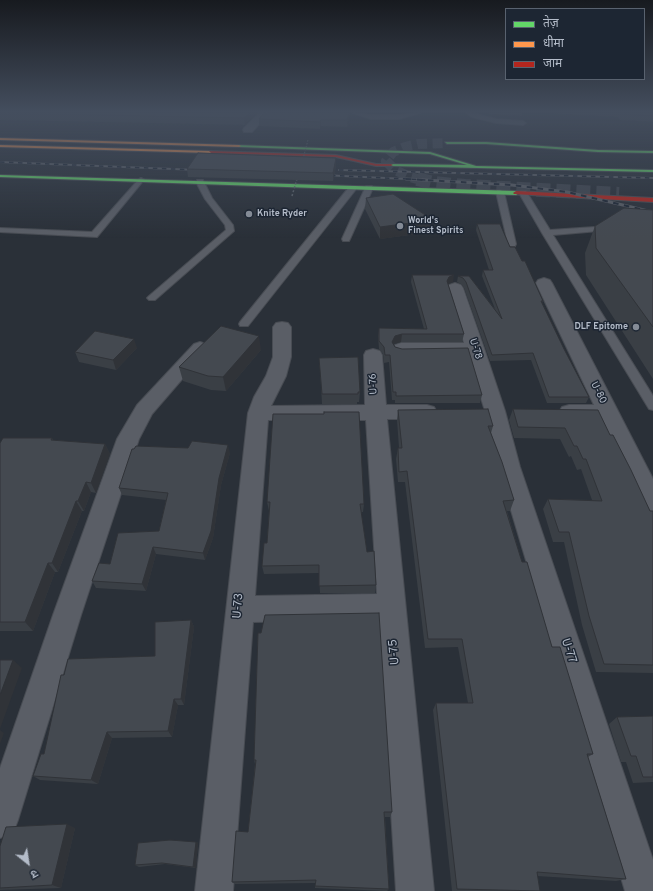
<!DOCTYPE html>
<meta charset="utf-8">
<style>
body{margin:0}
#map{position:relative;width:653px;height:891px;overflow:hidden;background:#2a3038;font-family:Overpass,"Noto Sans Devanagari",sans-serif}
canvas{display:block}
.legend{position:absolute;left:505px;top:8px;width:140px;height:72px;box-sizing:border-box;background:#1d2633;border:1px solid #59626f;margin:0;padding:5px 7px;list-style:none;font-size:12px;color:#b4bcc9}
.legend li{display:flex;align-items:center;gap:8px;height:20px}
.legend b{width:20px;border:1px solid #59626f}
.north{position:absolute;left:8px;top:843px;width:40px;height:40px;-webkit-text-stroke:3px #1d2633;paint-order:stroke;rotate:150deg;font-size:11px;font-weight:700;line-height:16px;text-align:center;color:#b4bcc9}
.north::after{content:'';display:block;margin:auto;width:14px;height:18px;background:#b4bcc9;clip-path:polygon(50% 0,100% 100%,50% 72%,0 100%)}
</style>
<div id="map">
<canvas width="653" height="891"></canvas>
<ul class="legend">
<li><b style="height:5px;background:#63d668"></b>तेज़</li>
<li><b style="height:5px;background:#ff974d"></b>धीमा</li>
<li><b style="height:5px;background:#b3261e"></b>जाम</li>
</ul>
<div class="north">उ</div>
</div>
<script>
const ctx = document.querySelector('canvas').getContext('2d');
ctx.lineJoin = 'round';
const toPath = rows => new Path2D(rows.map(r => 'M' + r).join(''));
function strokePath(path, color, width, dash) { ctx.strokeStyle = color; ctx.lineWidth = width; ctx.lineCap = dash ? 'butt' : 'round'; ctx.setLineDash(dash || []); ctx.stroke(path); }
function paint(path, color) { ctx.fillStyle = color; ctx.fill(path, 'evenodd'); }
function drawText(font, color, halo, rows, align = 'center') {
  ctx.font = font + ' Overpass,sans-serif'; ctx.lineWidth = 3; ctx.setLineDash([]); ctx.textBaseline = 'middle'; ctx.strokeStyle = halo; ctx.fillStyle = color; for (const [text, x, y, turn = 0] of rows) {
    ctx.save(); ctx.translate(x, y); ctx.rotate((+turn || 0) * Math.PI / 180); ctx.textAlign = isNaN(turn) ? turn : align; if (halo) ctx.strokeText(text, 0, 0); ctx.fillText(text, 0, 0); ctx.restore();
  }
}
const secondaryTunnelFar1 = toPath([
 [421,180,410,177,395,170,386,161,393,152,405,147,418,144,447,143]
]);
const secondaryTunnel = toPath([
 [417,179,434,183,465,186,619,194]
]);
const lane = toPath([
 [353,113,371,115,399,115,420,113,399,119,371,119,353,113],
 [466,113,473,113,496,119,523,121,526,123,523,125,496,123,472,117,466,113],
 [141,178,145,180,143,181,97,237,0,232,0,228,92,232,139,179,141,178],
 [197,180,203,180,212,198,233,225,234,231,155,300,149,300,147,298,149,296,226,230,225,225,205,199,196,182,197,180],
 [350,186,356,186,357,188,248,326,240,326,239,324,240,322,350,186],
 [366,186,372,186,373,188,350,239,349,241,343,241,342,239,366,186],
 [497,190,500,190,504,192,516,244,515,246,509,246,508,244,496,192,497,190],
 [520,191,526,191,550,230,610,226,614,228,610,230,553,235,653,396,653,410,649,409,542,233,519,193,520,191]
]);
const street = toPath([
 [259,113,269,113,252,132,244,132,243,130,244,128,259,113],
 [544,278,550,280,552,283,653,479,653,512,644,509,601,419,569,419,562,417,559,412,562,407,569,405,594,405,536,283,538,280,544,278],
 [455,283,461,285,463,288,484,348,505,411,520,467,653,860,653,891,625,891,498,467,485,411,467,354,401,355,395,353,392,349,395,345,401,343,464,343,447,288,449,285,455,283],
 [282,322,288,323,291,327,291,357,286,376,271,406,365,405,364,355,366,351,373,349,380,351,382,355,386,405,427,405,434,407,437,412,434,417,427,419,387,419,434,891,396,891,379,620,253,622,233,891,195,891,248,413,254,397,266,376,273,357,273,327,276,323,282,322],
 [268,420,366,420,377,594,255,596,268,420],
 [200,342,206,344,209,348,152,414,139,439,81,615,18,820,13,833,0,838,0,768,53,615,117,439,137,405,194,344,200,342]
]);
const fast = toPath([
 [445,142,486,142,598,150,653,151,653,153,598,152,486,144,447,144,445,142],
 [237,145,430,152,476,166,653,170,653,172,391,166,389,164,467,165,430,154,239,147,237,145],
 [0,175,516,191,519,193,516,195,0,177,0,175]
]);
const slow = toPath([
 [0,138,239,145,241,146,239,147,0,140,0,138],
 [0,145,211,151,213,152,211,153,0,147,0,145]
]);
const jam = toPath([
 [209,151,336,155,376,164,391,164,393,165,391,166,376,166,336,157,211,153,209,151],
 [516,191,653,198,653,202,514,194,513,193,516,191]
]);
const railFar1 = toPath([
 [0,162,198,170],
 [339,170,653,178],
 [322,175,428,180]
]);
const rail = toPath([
 [406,179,512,185,567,192,653,212]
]);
const pathBridgeFar1 = toPath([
 [303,159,308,140],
 [296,180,297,177]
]);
const pathBridge = toPath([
 [292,196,297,179]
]);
const wall = toPath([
 [0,113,257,113,245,125,0,120],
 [350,113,347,127,321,126,320,129,259,126,259,119],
 [488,113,522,113,522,116,489,114],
 [545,113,653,113,653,122,620,120,618,117],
 [336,166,333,181,188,177,187,169],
 [366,198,433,220,431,232,380,239,365,209],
 [653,210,653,379,586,275,585,253,595,226],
 [477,224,510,247,522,261,543,301,542,303,564,349,589,397,586,403,547,403,531,360,490,361,464,288,461,284,457,282,458,276,469,276,495,309,482,276,483,270,489,270,476,230],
 [412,275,453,282,448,284,464,334,462,342,401,342,394,344,395,347,482,395,480,403,395,403,395,400,392,400,389,362,384,363,383,354,379,349,378,336,379,328,424,329,411,282],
 [137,348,116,370,79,362,75,352],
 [261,350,226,391,211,390,183,381,179,367],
 [319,358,360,392,359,402,357,402,357,404,322,404,320,368],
 [513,409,610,435,650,511,653,511,653,673,596,672,582,625,564,542,553,542,543,509,548,499,592,500,581,469,577,470,571,456,569,457,560,439,514,438,509,420],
 [398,410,493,426,491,433,514,500,510,511,507,511,522,562,552,647,593,754,588,757,626,879,616,881,537,876,540,891,452,891,433,710,436,703,468,703,458,647,425,648,405,482,398,482,396,459,398,448,399,448,397,420],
 [52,438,53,440,105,444,110,454,96,493,91,492,84,511,82,511,58,572,55,572,33,631,0,631,0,443],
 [230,453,221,485,213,538,205,560,156,554,146,591,96,588,92,581,110,564,159,531,166,500,122,495,119,488],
 [267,502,364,504,363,512,361,512,367,552,376,585,375,593,320,593,319,573,264,574,262,566,267,543,269,511],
 [191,620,194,627,184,705,178,705,172,737,112,738,98,784,40,780,33,776,44,754,64,675,155,656],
 [258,633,392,812,390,817,385,817,389,889,387,891,315,888,315,883,235,884,232,882,248,832,255,764,254,760],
 [653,716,653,782,633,783,626,762,621,762,609,724,617,717],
 [75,828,61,888,0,890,0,846],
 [196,842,198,843,196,868,165,864,139,867,135,865]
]);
const shadedWall = toPath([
 [249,113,257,113,245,125,244,118],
 [349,113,350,113,347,127,347,120],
 [321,120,321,126,320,129,320,122],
 [336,158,336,166,333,181,333,173],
 [433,220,431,232,380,239,380,227],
 [454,275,453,282,448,284,447,281,449,277],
 [402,334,401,342,394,344,391,350,392,342,395,336],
 [259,336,261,350,226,391,223,377],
 [134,339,137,348,116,370,113,360],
 [105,444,110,454,96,493,91,483],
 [228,445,230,453,221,485,213,538,205,560,203,553,219,478],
 [86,482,91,492,84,511,78,501],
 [76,501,82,511,58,572,52,563],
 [153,547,156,554,146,591,142,584],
 [48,563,55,572,33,631,25,622],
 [191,620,194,627,184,705,181,699],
 [13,660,22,668,0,729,0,695],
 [174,699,178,705,172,737,168,731],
 [0,730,4,733,0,744],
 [107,732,112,738,98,784,91,780],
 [67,824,75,828,61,888,52,885],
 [196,842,198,843,196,868,193,867]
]);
const building = toPath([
 [0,113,249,113,244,118,0,113],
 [264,113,349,113,347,120,321,120,320,122,259,119,264,113],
 [622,113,653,113,653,116,622,114,622,113],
 [198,153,336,158,333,173,187,169,198,153],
 [393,194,433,220,380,227,366,198,393,194],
 [624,208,653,210,653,327,596,248,595,226,624,208],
 [477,224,500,224,510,247,515,247,522,261,525,261,543,301,541,301,564,349,589,397,549,397,533,353,492,355,466,282,463,278,458,276,469,276,502,319,483,270,493,270,477,224],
 [412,275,454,275,449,277,447,281,464,334,402,334,395,336,392,342,395,347,402,349,468,348,482,395,396,396,396,392,393,392,390,355,385,355,384,347,379,341,379,328,427,329,412,275],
 [221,326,259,336,223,377,208,376,179,367,221,326],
 [95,331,134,339,113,360,75,352,95,331],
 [358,357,360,392,358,392,358,394,322,394,319,358,358,357],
 [488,409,493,426,488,426,502,462,514,500,503,501,522,562,527,562,552,647,560,647,593,754,587,754,626,879,537,872,540,891,457,889,436,703,473,703,462,639,428,639,407,471,399,472,398,448,402,448,398,410,488,409],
 [513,409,598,410,610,435,613,435,631,470,650,511,653,511,653,665,604,664,589,616,569,532,559,532,548,499,602,501,586,459,583,459,577,446,574,446,565,428,518,427,513,409],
 [324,412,359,412,364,504,360,504,367,552,374,551,376,585,319,586,319,565,262,566,264,543,267,543,270,502,267,502,273,414,324,414,324,412],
 [3,438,52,438,51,440,105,444,91,483,86,482,78,501,76,501,52,563,48,563,25,622,0,622,0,443,3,438],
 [192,441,228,445,219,478,211,531,203,553,153,547,142,584,92,581,99,563,110,564,118,533,159,531,168,493,119,488,132,449,134,449,136,446,188,448,192,441],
 [379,613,392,812,384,812,389,889,315,886,316,880,232,882,236,831,248,832,256,760,254,760,258,633,261,633,265,615,379,613],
 [191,620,181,699,174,699,168,731,107,732,91,780,33,776,41,754,44,754,61,675,64,675,68,659,155,656,155,622,191,620],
 [0,660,13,660,0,695,0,660],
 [653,716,653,777,643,777,636,756,631,756,617,717,653,716],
 [67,824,52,885,0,888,0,846,6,827,67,824],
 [170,840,196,842,193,867,162,863,135,865,138,843,170,840]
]);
const markers = [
 [249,214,4,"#848b96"],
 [400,226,4,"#848b96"],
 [636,327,4,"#848b96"]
];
const farPoinames = [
 ["Knite Ryder",257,214],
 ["World's",408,221],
 ["Finest Spirits",408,231],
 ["DLF Epitome",628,327,"right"]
];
const streetNames = [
 ["U-78",475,349,72],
 ["U-76",374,384,-93],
 ["U-80",598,393,63]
];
const nearStreetnames = [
 ["U-73",239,606,-85],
 ["U-77",568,651,72],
 ["U-75",395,652,-95]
];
strokePath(secondaryTunnelFar1, '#3f454e', 10, [10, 5.5]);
strokePath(secondaryTunnel, '#3f454e', 14, [14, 6]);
strokePath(lane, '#484c53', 2);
strokePath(street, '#484c53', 2);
strokePath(fast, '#484c53', 2);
strokePath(slow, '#484c53', 2);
strokePath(jam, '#484c53', 2);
paint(lane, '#5a5e66');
paint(street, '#5a5e66');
paint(fast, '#63d668');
paint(slow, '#ff974d');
paint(jam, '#b3261e');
strokePath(railFar1, '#595d64', 2);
strokePath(rail, '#595d64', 3);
strokePath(railFar1, '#1d2633', 1.5, [4.5]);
strokePath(rail, '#1d2633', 2, [5.5]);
strokePath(pathBridgeFar1, '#5d636a', 1, [1.5, 1.5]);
strokePath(pathBridge, '#5d636a', 1.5, [2, 2]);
paint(wall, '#3a3f45');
paint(shadedWall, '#303338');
paint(building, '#444950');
strokePath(building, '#303338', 1);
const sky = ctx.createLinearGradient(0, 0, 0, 238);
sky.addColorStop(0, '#171a1f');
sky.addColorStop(0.47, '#444e5e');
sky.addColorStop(1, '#444e5e00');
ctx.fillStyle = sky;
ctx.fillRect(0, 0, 653, 238);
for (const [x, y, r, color] of markers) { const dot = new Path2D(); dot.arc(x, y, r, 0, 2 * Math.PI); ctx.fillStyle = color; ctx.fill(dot); strokePath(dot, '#1d2633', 1.5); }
drawText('bold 9px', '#b4bcc9', '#1d2633', farPoinames, 'left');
drawText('10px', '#b4bcc9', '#1d2633', streetNames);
drawText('12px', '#b4bcc9', '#1d2633', nearStreetnames);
</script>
